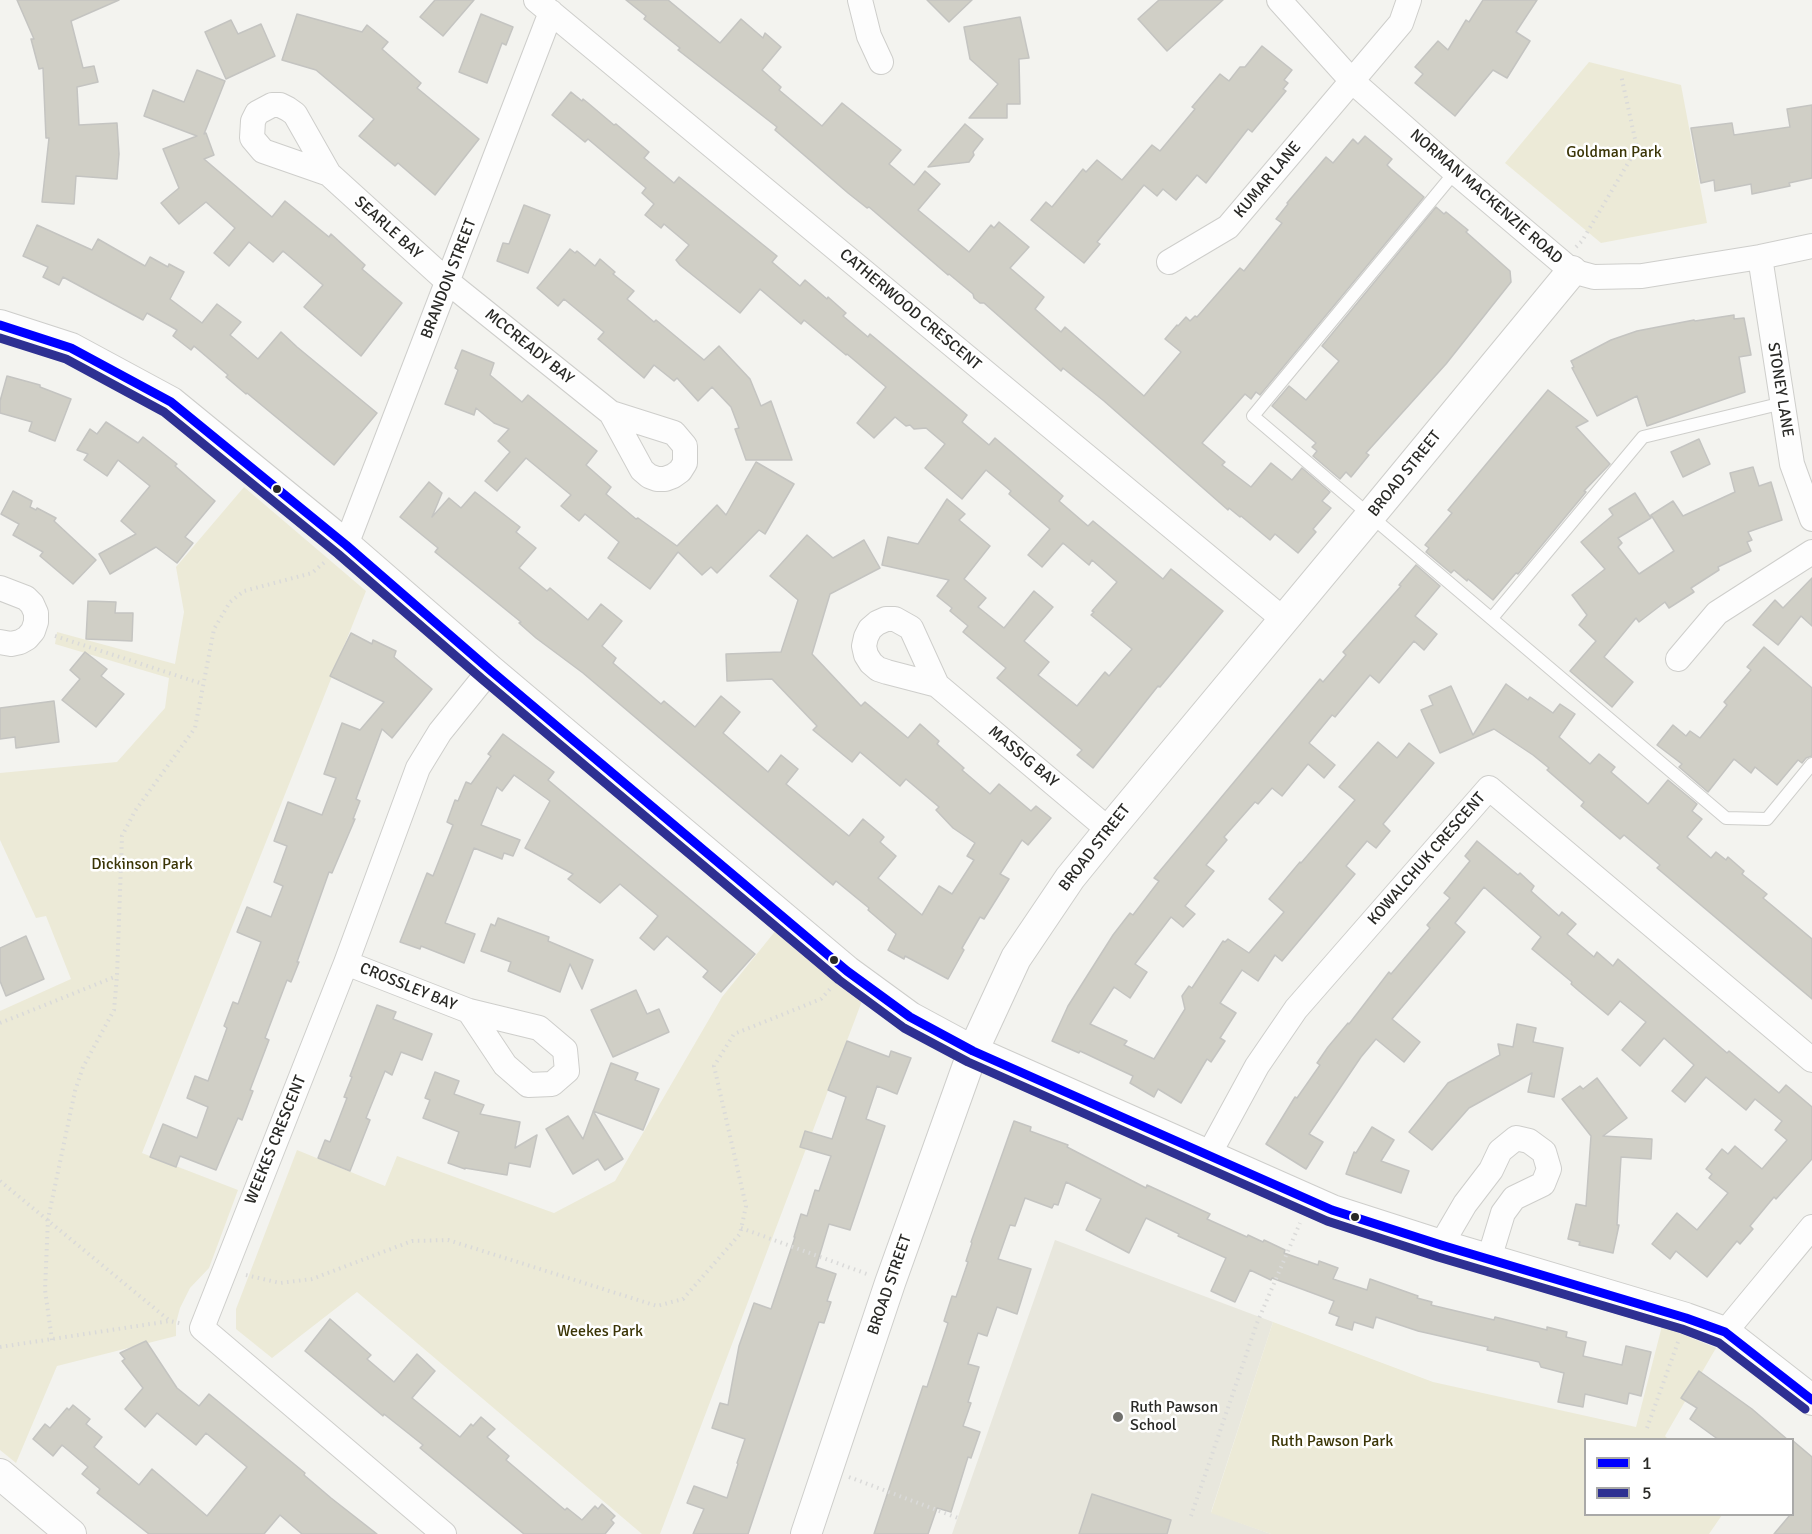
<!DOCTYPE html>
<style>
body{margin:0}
#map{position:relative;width:1812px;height:1534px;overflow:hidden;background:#f3f3ef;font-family:Signika,sans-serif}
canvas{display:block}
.legend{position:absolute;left:1584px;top:1438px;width:210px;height:78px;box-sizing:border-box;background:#fff;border:2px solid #a9a9a8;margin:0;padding:8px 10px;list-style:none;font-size:18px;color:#292926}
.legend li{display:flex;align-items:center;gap:12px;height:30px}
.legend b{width:30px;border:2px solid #a9a9a8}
</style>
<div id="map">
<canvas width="1812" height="1534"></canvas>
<ul class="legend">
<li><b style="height:8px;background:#00f"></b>1</li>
<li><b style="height:8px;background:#2e3092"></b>5</li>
</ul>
</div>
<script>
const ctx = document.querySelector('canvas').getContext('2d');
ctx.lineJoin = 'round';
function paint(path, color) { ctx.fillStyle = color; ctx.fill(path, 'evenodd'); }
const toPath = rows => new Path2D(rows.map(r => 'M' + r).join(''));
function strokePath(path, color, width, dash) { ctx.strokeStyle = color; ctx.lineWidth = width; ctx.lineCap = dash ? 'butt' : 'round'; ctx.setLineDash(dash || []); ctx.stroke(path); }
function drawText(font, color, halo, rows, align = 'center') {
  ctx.font = font + ' Signika,sans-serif'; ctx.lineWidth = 5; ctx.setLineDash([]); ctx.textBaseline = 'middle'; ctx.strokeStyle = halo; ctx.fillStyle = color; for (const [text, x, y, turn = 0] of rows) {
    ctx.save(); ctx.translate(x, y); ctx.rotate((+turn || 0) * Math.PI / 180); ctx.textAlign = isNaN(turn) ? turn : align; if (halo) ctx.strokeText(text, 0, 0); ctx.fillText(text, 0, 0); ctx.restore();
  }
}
const built = toPath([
 [1055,1240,1273,1322,1211,1512,1271,1534,952,1534]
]);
const green = toPath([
 [1589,62,1681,85,1707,223,1601,243,1505,163],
 [244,487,366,591,142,1153,238,1190,209,1268,190,1288,180,1308,176,1323,176,1336,57,1366,16,1463,0,1450,0,1011,71,979,46,916,36,918,0,840,0,773,117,762,165,708,169,678,55,644,57,632,175,664,184,612,176,567],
 [777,929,862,1001,660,1534,642,1534,357,1292,272,1358,236,1329,236,1309,297,1150,385,1186,397,1156,554,1213,615,1181,722,997],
 [1273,1322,1433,1382,1636,1427,1662,1326,1716,1348,1665,1436,1668,1439,1586,1440,1586,1514,1722,1515,1709,1534,1271,1534,1211,1513]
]);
const building = toPath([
 [17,0,119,0,71,21,83,68,94,66,98,82,77,87,79,125,117,123,119,154,117,179,76,176,74,204,42,202,49,138,46,138,43,68,39,69,31,39,34,39,17,0],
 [435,0,474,0,443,36,420,17,435,0],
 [626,0,668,0,720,43,741,19,763,38,765,33,781,47,762,70,781,87,779,90,822,126,842,103,901,150,889,164,914,185,925,171,940,184,918,210,969,252,991,225,994,228,999,222,1029,247,1010,268,1044,297,1035,309,1061,332,1065,327,1144,396,1181,352,1165,339,1177,325,1178,326,1186,317,1190,321,1195,316,1197,317,1240,268,1244,271,1282,223,1276,219,1288,204,1287,203,1326,157,1333,163,1353,139,1358,144,1365,136,1392,159,1387,165,1391,169,1424,197,1260,395,1256,392,1251,399,1245,394,1202,443,1225,462,1222,465,1251,487,1271,463,1292,480,1302,468,1330,492,1322,501,1331,508,1313,529,1316,532,1298,553,1275,534,1270,540,1241,516,1240,517,1229,508,1228,510,1104,401,1063,368,1061,371,984,303,980,303,974,298,973,294,949,274,948,275,869,207,867,208,848,193,775,130,777,127,678,50,680,48,644,19,646,16,626,0],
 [927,0,972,0,949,22,927,0],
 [1159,0,1223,0,1167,51,1138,19,1159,0],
 [1483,0,1537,0,1516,32,1530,41,1507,78,1493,70,1455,116,1415,83,1423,74,1415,67,1438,41,1448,50,1466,20,1469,22,1483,0],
 [297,14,362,32,367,25,388,42,382,49,421,83,417,88,479,139,435,195,398,163,395,166,359,136,374,119,316,70,282,60,297,14],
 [481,14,513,27,506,45,502,43,487,83,459,72,481,14],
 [1020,17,1029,58,1019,59,1020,104,1007,104,1007,118,969,118,998,84,970,59,964,27,1020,17],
 [231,20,238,34,261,24,275,56,226,79,205,32,231,20],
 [1262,46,1292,70,1284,80,1288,83,1283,89,1286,91,1252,132,1248,129,1206,183,1197,175,1176,200,1163,189,1157,196,1144,185,1097,242,1100,244,1084,263,1031,220,1046,202,1052,207,1083,169,1086,172,1097,160,1122,180,1152,145,1160,151,1195,109,1192,107,1220,74,1229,81,1240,67,1245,67,1262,46],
 [197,70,225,81,204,134,206,133,214,155,204,159,272,217,285,201,329,237,331,234,365,265,362,269,402,303,361,356,304,307,323,285,283,251,273,262,249,242,229,266,214,253,235,228,206,202,179,224,161,203,179,188,163,149,197,136,144,116,153,90,184,102,197,70],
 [571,92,582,101,583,99,588,103,614,125,616,124,649,152,644,158,674,183,679,177,777,256,772,262,800,286,805,280,827,299,828,297,846,313,843,316,868,337,870,334,967,415,962,422,989,445,995,438,1063,496,1059,501,1088,526,1093,521,1163,579,1171,569,1223,611,1160,687,1158,686,1093,768,1077,755,1082,750,997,678,1006,668,963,632,968,626,950,611,952,608,937,596,949,580,882,565,888,537,918,544,947,499,965,514,959,520,990,546,964,579,986,598,978,607,1004,628,1034,591,1053,607,1024,641,1049,662,1038,675,1077,706,1105,672,1109,676,1132,649,1091,615,1094,612,1092,611,1117,582,1092,560,1089,565,1063,543,1042,567,1028,555,1050,529,1009,494,1011,491,986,470,962,499,925,468,945,444,926,428,914,429,910,425,906,426,895,417,874,438,857,423,886,387,847,354,846,355,804,320,801,324,760,289,740,313,680,265,676,260,689,245,664,224,661,228,645,215,654,204,642,193,646,188,588,139,585,142,552,115,571,92],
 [1812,105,1812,178,1789,183,1790,186,1752,194,1751,184,1715,191,1714,180,1701,183,1691,128,1732,123,1734,135,1790,127,1787,109,1812,105],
 [965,124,983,139,973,152,974,155,969,162,928,167,965,124],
 [524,205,550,215,528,273,497,261,503,243,509,244,524,205],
 [1436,207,1444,214,1446,212,1468,230,1466,232,1510,271,1511,282,1446,364,1366,453,1369,455,1351,477,1346,472,1340,479,1313,456,1317,451,1312,447,1316,443,1272,406,1289,386,1306,400,1339,361,1322,346,1436,207],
 [37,225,92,250,98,239,145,266,150,257,168,267,169,264,184,272,170,299,202,323,217,304,241,322,230,335,258,359,281,332,297,347,377,413,334,465,247,393,246,394,226,377,228,375,194,346,191,350,173,336,177,330,147,313,143,320,63,277,59,285,43,277,48,267,23,256,37,225],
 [570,249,575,253,577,251,595,266,600,259,615,272,613,274,634,291,627,299,654,322,656,320,704,360,719,346,750,379,761,406,771,401,792,460,746,460,735,429,739,428,731,407,712,387,698,401,677,378,674,381,654,365,644,378,598,339,604,332,564,299,558,306,537,288,570,249],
 [1734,315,1734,319,1744,318,1751,355,1739,357,1745,392,1647,426,1637,396,1597,416,1572,368,1574,367,1571,361,1611,340,1637,331,1694,320,1695,321,1734,315],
 [462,350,494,363,490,375,522,402,528,395,597,451,586,465,611,487,606,494,636,519,638,518,677,546,717,505,726,515,756,462,794,484,765,534,759,530,717,573,711,567,702,575,678,552,650,589,608,558,619,542,585,514,579,521,561,506,571,495,526,458,497,491,485,481,510,452,498,441,509,429,494,423,476,408,474,415,445,404,458,370,455,368,462,350],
 [7,376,40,385,40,387,71,399,55,441,29,431,32,422,0,413,0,401,7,376],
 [1548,390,1588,421,1576,427,1610,464,1584,491,1586,492,1518,574,1516,573,1493,600,1468,579,1467,581,1454,570,1451,573,1426,552,1429,548,1425,545,1452,513,1448,510,1548,390],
 [106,422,138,443,143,437,177,464,175,466,215,501,185,537,193,543,177,563,156,547,110,574,99,554,136,534,121,521,150,486,118,460,107,476,84,460,88,454,77,450,90,429,97,434,106,422],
 [1699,439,1710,464,1683,477,1671,452,1699,439],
 [1753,467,1759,486,1771,482,1782,520,1748,532,1752,540,1747,542,1751,551,1718,567,1719,570,1691,588,1694,592,1669,608,1665,602,1639,622,1636,618,1604,657,1633,682,1612,707,1570,671,1596,641,1579,625,1587,615,1572,595,1605,569,1581,542,1613,515,1609,509,1635,493,1651,518,1618,538,1622,543,1618,547,1639,574,1674,551,1651,515,1673,501,1683,516,1735,492,1730,473,1753,467],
 [429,482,442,493,432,517,449,498,461,508,475,492,520,527,516,532,536,548,519,568,547,591,550,588,588,620,601,604,622,621,602,646,616,658,613,663,661,704,664,701,695,727,721,696,740,712,723,733,768,772,781,755,798,769,786,784,849,836,863,819,882,835,884,837,880,842,896,856,878,878,922,915,939,886,952,894,974,860,967,856,975,843,953,828,936,810,939,807,906,779,900,786,860,752,852,762,813,730,817,726,772,679,727,681,726,654,781,652,798,600,770,576,807,535,833,558,864,540,880,568,830,594,812,654,861,706,865,702,908,738,920,724,939,741,937,744,964,768,962,770,990,794,999,784,1031,811,1036,806,1051,818,1028,845,1022,840,1000,874,1009,879,984,919,980,917,962,948,964,950,948,979,905,956,904,959,888,950,896,934,868,910,869,908,836,881,833,885,583,673,536,638,519,623,521,622,435,552,438,548,400,517,429,482],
 [13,491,32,501,30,507,36,510,37,508,56,518,54,521,96,560,73,584,40,556,43,552,13,535,19,524,1,514,13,491],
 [1416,565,1440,586,1415,616,1437,634,1424,650,1414,641,1379,683,1370,675,1335,717,1332,715,1309,743,1335,765,1324,778,1308,764,1282,796,1272,788,1258,804,1255,802,1224,837,1227,840,1206,865,1214,871,1185,906,1195,914,1183,927,1171,917,1135,964,1147,972,1130,998,1114,987,1090,1024,1127,1041,1124,1045,1154,1059,1185,1009,1182,996,1189,986,1192,988,1223,941,1225,942,1228,939,1249,953,1284,912,1269,899,1300,862,1301,863,1355,800,1339,787,1378,742,1397,758,1409,743,1434,763,1383,824,1390,831,1376,848,1367,841,1346,866,1355,874,1282,961,1275,955,1258,981,1242,970,1220,1003,1236,1013,1220,1038,1225,1041,1211,1062,1207,1059,1181,1103,1158,1089,1154,1097,1130,1083,1133,1076,1080,1051,1079,1053,1052,1041,1068,1006,1113,935,1130,913,1133,915,1159,881,1154,878,1320,679,1323,682,1346,655,1343,652,1401,586,1399,585,1416,565],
 [1812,578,1812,626,1801,616,1778,645,1753,625,1775,600,1783,608,1812,578],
 [88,601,116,602,115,613,133,613,132,641,86,639,88,601],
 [351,633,372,644,373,640,396,651,394,657,432,689,392,738,382,729,356,799,360,801,353,819,355,819,332,873,329,872,297,962,299,962,291,982,287,980,265,1038,269,1040,250,1090,253,1091,242,1120,238,1118,216,1170,180,1156,176,1167,150,1157,163,1124,197,1138,208,1107,187,1098,195,1076,208,1081,227,1028,224,1026,233,1002,238,1004,261,942,237,932,247,907,271,917,283,886,274,882,287,846,274,841,288,802,322,815,336,778,324,774,342,723,360,730,384,702,330,676,351,633],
 [1764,647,1812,688,1812,756,1806,758,1802,763,1798,760,1777,785,1755,767,1751,773,1734,759,1708,792,1679,767,1682,764,1657,745,1673,725,1686,736,1690,731,1700,738,1727,705,1724,702,1751,670,1747,667,1764,647],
 [85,652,107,669,101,676,124,694,96,727,62,700,80,679,70,670,85,652],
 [1506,684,1528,700,1530,697,1553,713,1560,704,1575,714,1559,737,1590,764,1599,754,1615,767,1611,772,1648,804,1668,780,1697,804,1692,811,1702,819,1687,837,1711,858,1716,852,1726,860,1728,857,1744,871,1742,874,1767,894,1763,898,1812,939,1812,999,1657,868,1660,865,1624,835,1620,839,1581,806,1584,802,1547,770,1549,768,1533,755,1494,729,1440,753,1421,710,1433,705,1429,696,1451,686,1473,735,1506,684],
 [54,701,59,742,16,748,15,737,0,739,0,708,54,701],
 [503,734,554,772,548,780,755,954,721,992,703,977,708,971,667,936,654,950,640,938,658,916,620,884,600,903,568,879,573,874,525,848,550,801,514,775,502,791,497,787,481,825,520,840,513,856,504,853,502,859,474,848,445,923,475,934,464,963,421,946,420,949,400,942,427,873,433,876,453,825,447,822,455,800,458,801,466,782,471,784,491,756,488,754,503,734],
 [1477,841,1518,875,1520,873,1534,886,1531,891,1559,916,1562,912,1576,924,1567,934,1594,957,1597,952,1613,966,1618,959,1727,1053,1729,1051,1779,1093,1786,1085,1812,1107,1812,1159,1776,1199,1774,1197,1750,1226,1753,1229,1740,1244,1737,1241,1707,1277,1676,1251,1670,1259,1652,1244,1677,1213,1697,1230,1728,1193,1709,1178,1712,1174,1706,1169,1722,1149,1728,1154,1735,1146,1762,1169,1787,1140,1775,1130,1782,1121,1755,1099,1746,1110,1706,1077,1685,1102,1672,1091,1694,1065,1664,1038,1640,1066,1622,1050,1646,1022,1620,1001,1608,1015,1579,991,1571,984,1572,982,1532,949,1541,937,1484,887,1455,923,1465,932,1392,1019,1420,1042,1404,1062,1376,1039,1361,1057,1309,1134,1323,1142,1306,1169,1266,1144,1295,1097,1297,1098,1320,1065,1317,1063,1328,1047,1348,1023,1349,1024,1389,972,1391,974,1430,928,1427,925,1450,898,1444,893,1470,861,1465,856,1477,841],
 [498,918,549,937,548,941,593,960,582,989,570,964,560,992,508,971,511,962,481,951,491,924,495,926,498,918],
 [26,936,44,979,6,996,0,981,0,948,26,936],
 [636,990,647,1014,659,1009,669,1032,613,1057,591,1010,636,990],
 [377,1005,396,1012,393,1019,432,1034,422,1060,401,1052,392,1075,385,1071,366,1118,370,1120,350,1171,318,1158,325,1140,330,1142,347,1098,344,1097,352,1077,350,1076,377,1005],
 [1517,1024,1536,1028,1533,1042,1563,1048,1554,1097,1528,1092,1532,1073,1469,1108,1432,1150,1409,1132,1448,1083,1500,1055,1498,1044,1513,1047,1517,1024],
 [847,1041,889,1057,891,1051,911,1058,897,1094,877,1086,866,1119,885,1126,850,1230,829,1224,816,1267,836,1274,827,1301,831,1302,824,1323,819,1322,748,1534,693,1534,704,1509,687,1503,694,1486,727,1498,738,1464,737,1463,745,1439,712,1428,720,1403,728,1405,739,1346,754,1303,771,1309,795,1237,794,1237,801,1214,807,1216,815,1190,819,1191,831,1156,800,1147,805,1131,832,1139,846,1097,828,1090,847,1041],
 [611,1063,638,1073,635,1080,659,1089,643,1130,593,1111,623,1159,605,1170,598,1159,573,1174,546,1129,568,1116,583,1139,611,1063],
 [435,1072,459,1081,454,1094,484,1105,480,1114,520,1122,515,1148,537,1135,530,1167,509,1163,507,1175,465,1168,465,1169,448,1163,459,1132,423,1118,430,1100,425,1098,435,1072],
 [1597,1078,1627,1118,1603,1136,1652,1139,1651,1159,1621,1157,1617,1225,1619,1225,1613,1253,1579,1245,1580,1242,1568,1239,1576,1204,1586,1206,1591,1136,1562,1099,1580,1086,1583,1089,1597,1078],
 [1014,1121,1031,1127,1030,1131,1068,1145,1067,1147,1146,1188,1147,1185,1210,1214,1207,1219,1247,1237,1248,1235,1263,1242,1264,1240,1285,1250,1284,1253,1318,1265,1319,1261,1338,1268,1333,1279,1367,1290,1370,1279,1418,1296,1417,1298,1432,1302,1431,1305,1494,1320,1495,1317,1547,1330,1547,1327,1567,1332,1566,1337,1586,1342,1583,1356,1622,1365,1626,1346,1651,1352,1641,1396,1629,1393,1627,1404,1585,1394,1583,1407,1558,1402,1564,1373,1541,1367,1539,1362,1487,1350,1488,1347,1418,1331,1376,1317,1373,1328,1354,1322,1352,1330,1336,1325,1339,1317,1329,1313,1334,1301,1272,1278,1271,1280,1250,1270,1235,1302,1211,1291,1226,1258,1178,1236,1179,1234,1146,1218,1129,1253,1086,1230,1101,1199,1066,1182,1058,1205,1054,1204,1052,1208,1025,1198,1015,1226,1010,1225,998,1259,1031,1269,1017,1314,997,1307,987,1336,978,1333,968,1364,979,1367,968,1402,971,1403,963,1426,980,1432,971,1458,968,1457,951,1512,937,1508,928,1534,874,1534,923,1386,927,1387,948,1323,944,1321,952,1296,956,1297,968,1262,966,1261,972,1243,971,1242,1014,1121],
 [1372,1127,1394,1140,1381,1161,1409,1171,1401,1193,1346,1174,1354,1152,1356,1153,1372,1127],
 [330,1319,371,1355,367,1359,394,1382,417,1354,435,1371,412,1398,460,1437,471,1424,473,1426,481,1417,495,1429,487,1437,509,1456,506,1460,565,1510,567,1508,582,1520,595,1506,598,1509,602,1504,615,1516,611,1520,614,1523,605,1534,524,1534,420,1448,423,1445,384,1414,383,1416,305,1351,330,1319],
 [146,1341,177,1388,199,1406,209,1394,305,1473,304,1475,331,1498,377,1534,302,1534,280,1515,264,1534,149,1534,97,1493,100,1489,82,1474,88,1467,62,1445,53,1456,33,1439,45,1424,50,1428,67,1408,69,1410,73,1405,90,1419,86,1424,102,1437,94,1447,139,1485,152,1469,207,1516,247,1467,206,1433,196,1445,157,1413,145,1427,125,1409,143,1388,122,1361,125,1359,120,1353,146,1341],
 [1699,1371,1752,1409,1788,1440,1719,1440,1690,1419,1697,1408,1681,1398,1699,1371],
 [1792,1440,1812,1457,1812,1534,1774,1534,1790,1515,1792,1515,1792,1440],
 [1092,1494,1171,1520,1167,1534,1079,1534,1092,1494]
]);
const path = toPath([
 [1576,247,1582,241,1637,148,1621,75],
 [55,636,203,684],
 [0,1023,117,976],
 [0,1181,170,1321],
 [741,1228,867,1274],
 [246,1275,280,1283,312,1279,412,1241,448,1240,657,1306,683,1299,740,1234,746,1206,714,1066,734,1034,821,999,830,989],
 [52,1340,45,1290,48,1219,75,1091,83,1067,114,1010,117,976,122,836,135,811,195,728,214,629,230,602,244,591,312,573,327,560],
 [0,1347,170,1321,183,1324],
 [1647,1428,1678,1342],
 [849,1477,958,1518],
 [1191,1516,1257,1323,1300,1223]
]);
const service = toPath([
 [1455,172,1253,416,1726,818,1767,819,1812,764],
 [1492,618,1643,437,1783,403]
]);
const minor = toPath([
 [536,0,1283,619],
 [860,0,869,36,881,62],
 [1279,0,1352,81,1455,172,1572,271,1594,277,1642,276,1760,257,1812,246],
 [329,174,263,151,252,138,253,121,257,113,272,105,280,105,288,109,295,114,329,174,448,282,611,413,674,433,685,446,685,463,680,471,673,476,665,479,657,479,649,476,642,470,611,413],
 [1760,257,1792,464,1812,519],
 [1169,262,1228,227,1401,23,1409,0],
 [346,545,551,12],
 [0,588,26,598,32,604,36,613,36,622,33,631,27,638,20,642,11,644,0,642],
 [1678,659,1717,613,1812,552],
 [937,685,911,628,895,619,886,619,877,623,870,629,866,637,864,646,866,655,871,663,878,669,887,672,937,685,1109,830],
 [346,963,469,1011,539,1028,565,1050,567,1071,552,1084,528,1085,505,1065,469,1011],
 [1208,1156,1257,1066,1296,1009,1489,788,1812,1060],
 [1441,1245,1465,1204,1491,1170,1500,1151,1516,1138,1529,1141,1544,1152,1549,1169,1543,1184,1514,1198,1503,1213,1489,1259],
 [1725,1332,1812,1227],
 [444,1534,202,1328,346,963,418,768,440,732,490,670]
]);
const tertiary = toPath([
 [0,325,71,348,171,402,346,545,490,670,847,971,910,1017,973,1051,1332,1210,1441,1245,1686,1318,1725,1332,1812,1400],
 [0,1474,71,1534],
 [806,1534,890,1283,973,1051,1016,958,1070,878,1109,830,1370,516,1572,271]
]);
const bus1 = toPath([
 [0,325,71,348,171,402,346,545,490,670,847,971,910,1017,973,1051,1332,1210,1441,1245,1686,1318,1725,1332,1812,1400]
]);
const bus2 = toPath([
 [0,338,66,359,164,412,338,554,482,679,839,980,904,1028,968,1062,1327,1221,1438,1257,1682,1329,1719,1343,1805,1409]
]);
const markers = [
 [277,489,5,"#292926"],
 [834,960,5,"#292926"],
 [1355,1217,5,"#292926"],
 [1118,1417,6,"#70706c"]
];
const parkNames = [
 ["Goldman Park",1614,153],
 ["Dickinson Park",142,865],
 ["Weekes Park",600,1332],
 ["Ruth Pawson Park",1332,1442]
];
const streetNames = [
 ["KUMAR LANE",1268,180,-50],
 ["NORMAN MACKENZIE ROAD",1486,197,41],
 ["SEARLE BAY",388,228,42],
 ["BRANDON STREET",449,279,-69],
 ["CATHERWOOD CRESCENT",910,310,40],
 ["MCCREADY BAY",529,347,39],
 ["STONEY LANE",1780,390,81],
 ["BROAD STREET",1405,474,-51],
 ["MASSIG BAY",1023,757,40],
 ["BROAD STREET",1095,848,-52],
 ["KOWALCHUK CRESCENT",1427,859,-49],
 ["CROSSLEY BAY",408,987,22],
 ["WEEKES CRESCENT",276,1140,-68],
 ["BROAD STREET",890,1285,-71]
];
const poiNames = [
 ["Ruth Pawson",1130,1408],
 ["School",1130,1426]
];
paint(built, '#e8e7dd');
paint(green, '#ecead7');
paint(building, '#d0cfc6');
strokePath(building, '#c4c4c1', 1.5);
strokePath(service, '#cececb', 14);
strokePath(minor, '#cececb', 26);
strokePath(tertiary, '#cececb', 32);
strokePath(path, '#dadad9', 4, [1.5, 4.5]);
strokePath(service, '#fdfdfd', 12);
strokePath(minor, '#fdfdfd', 24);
strokePath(tertiary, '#fdfdfd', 30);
strokePath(bus1, '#00f', 9);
strokePath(bus2, '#2e3092', 9);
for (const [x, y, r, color] of markers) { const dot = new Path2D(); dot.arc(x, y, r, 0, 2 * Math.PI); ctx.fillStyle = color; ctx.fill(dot); strokePath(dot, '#fff', 2); }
drawText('16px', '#3b3506', '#fff', parkNames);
drawText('16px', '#292926', '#fff', streetNames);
drawText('16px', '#292926', '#fff', poiNames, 'left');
</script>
